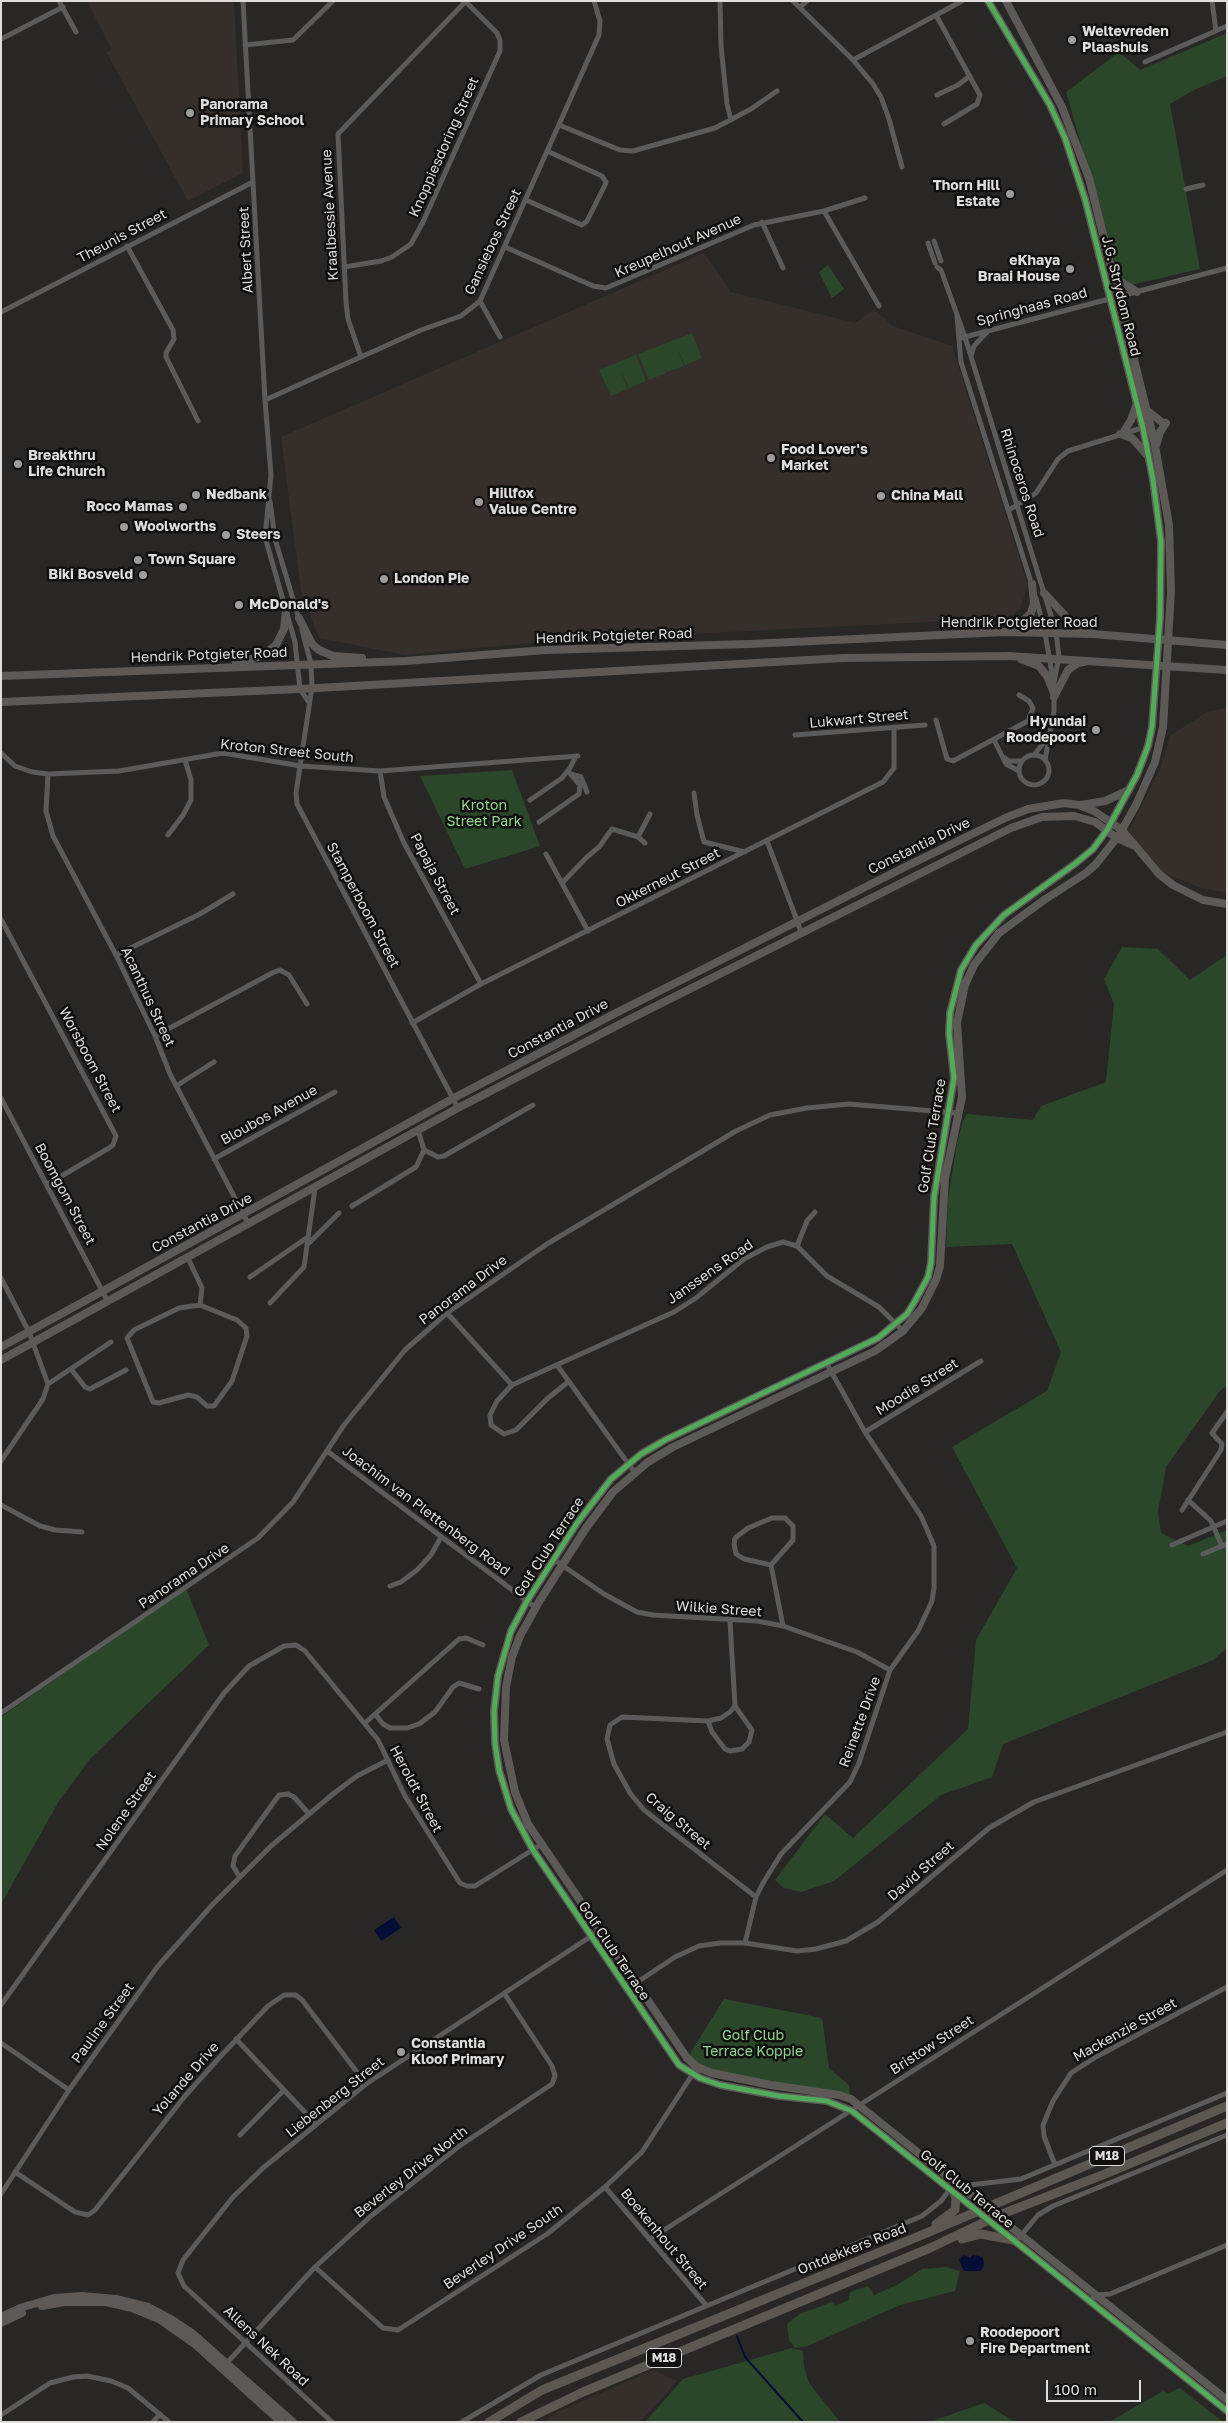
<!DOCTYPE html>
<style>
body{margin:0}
#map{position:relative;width:1228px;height:2423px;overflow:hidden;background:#282726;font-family:"Golos Text",sans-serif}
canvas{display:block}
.frame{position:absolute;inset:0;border:2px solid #dedddc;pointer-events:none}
.scale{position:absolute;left:1046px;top:2380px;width:95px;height:22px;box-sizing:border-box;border:2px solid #dedddc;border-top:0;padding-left:6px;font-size:15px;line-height:18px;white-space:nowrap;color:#dedddc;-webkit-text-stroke:4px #11100f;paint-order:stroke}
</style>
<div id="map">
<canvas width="1228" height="2423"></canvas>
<div class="frame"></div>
<div class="scale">100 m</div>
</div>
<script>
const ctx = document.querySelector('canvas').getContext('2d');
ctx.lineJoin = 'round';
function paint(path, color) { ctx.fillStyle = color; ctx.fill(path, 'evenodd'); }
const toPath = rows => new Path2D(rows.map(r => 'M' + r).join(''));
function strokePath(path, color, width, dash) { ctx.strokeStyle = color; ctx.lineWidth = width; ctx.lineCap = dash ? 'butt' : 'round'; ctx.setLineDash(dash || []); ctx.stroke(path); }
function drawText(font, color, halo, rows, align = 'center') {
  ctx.font = font + ' "Golos Text",sans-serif'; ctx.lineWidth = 5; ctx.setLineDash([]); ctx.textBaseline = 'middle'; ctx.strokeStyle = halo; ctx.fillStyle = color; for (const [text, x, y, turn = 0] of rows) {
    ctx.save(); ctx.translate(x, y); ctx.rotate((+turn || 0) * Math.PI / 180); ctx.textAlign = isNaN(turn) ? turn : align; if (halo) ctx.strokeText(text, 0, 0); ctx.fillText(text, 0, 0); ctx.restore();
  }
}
const built = toPath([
 [87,1,234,1,243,173,188,201,106,52,112,50],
 [704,253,731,292,855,323,874,309,893,326,952,346,1028,585,1020,609,1006,618,553,641,405,655,319,638,301,591,281,437],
 [1227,708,1227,893,1201,888,1158,871,1129,831,1160,769,1171,735,1207,712],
 [654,2370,677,2381,640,2422,542,2422,558,2412]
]);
const green = toPath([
 [1227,33,1227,76,1194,90,1170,104,1200,269,1122,287,1066,92,1119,52,1140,70],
 [828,265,844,289,832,298,819,272],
 [692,333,702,358,685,365,677,348,684,366,667,372,665,368,666,373,649,380,638,354],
 [636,355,646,381,629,388,620,370,628,389,611,396,599,370],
 [512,770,540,846,465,869,420,776],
 [1122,947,1158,949,1190,980,1227,955,1227,1385,1219,1392,1166,1467,1158,1511,1161,1533,1188,1546,1227,1530,1227,1648,1213,1660,1003,1744,992,1777,941,1795,834,1881,801,1892,784,1888,775,1880,825,1814,853,1838,968,1729,976,1640,1017,1568,952,1447,1047,1391,1061,1352,1012,1244,946,1247,948,1199,957,1143,963,1121,967,1114,1033,1120,1041,1106,1106,1082,1114,1004,1104,979],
 [186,1588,209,1645,90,1759,59,1801,1,1904,1,1717],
 [724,1999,822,2018,829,2068,849,2085,851,2099,712,2073,687,2058],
 [946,2267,960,2271,955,2291,900,2305,805,2347,795,2348,789,2340,787,2324,800,2314,832,2302,835,2306,849,2300,850,2292,868,2286,874,2295,897,2285,922,2269],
 [792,2348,803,2351,804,2366,809,2383,840,2422,645,2422,683,2379],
 [1180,2388,1223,2422,1109,2422,1163,2391,1168,2393],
 [984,2403,1015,2422,929,2422]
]);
const water = toPath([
 [394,1917,401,1928,381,1941,374,1930],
 [964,2255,970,2258,973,2255,979,2256,983,2258,984,2265,981,2271,964,2271,959,2260]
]);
const stream = toPath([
 [737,2336,745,2357,803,2422]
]);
const street = toPath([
 [59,1,76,32],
 [243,1,265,400,271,475,265,537,295,642,300,689,308,701],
 [720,1,721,46,727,104,731,120],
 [793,1,853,60,873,84,881,97,889,119,902,167],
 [1212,1,1216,31],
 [800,7,807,1],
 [936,15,980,95,977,104,944,124],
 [1,39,63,7],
 [245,45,293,40,333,1],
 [853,60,962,1],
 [1145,62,1227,26],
 [937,95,958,85,970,76],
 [559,125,620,150,633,151,715,128,751,109,777,91],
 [1186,189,1203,185],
 [526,200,582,225,587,221,605,185,606,182,602,176,547,151],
 [824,211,879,306],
 [762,222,783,268],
 [934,241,941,261],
 [928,243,935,263],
 [127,246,173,330,174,339,166,353,166,357,198,421],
 [505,247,593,286,606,288,754,225,824,211,865,198],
 [344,267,381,261,392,257,411,244,423,222,500,51,500,40,497,33,466,2],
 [937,267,941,270,965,337,1056,632,1059,657,1054,682],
 [480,301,500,337],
 [1,312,253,182],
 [957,316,961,362,1032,585],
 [961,338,1227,268],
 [971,356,974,346,988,331],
 [361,357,348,319,346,302,338,134,466,1],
 [265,400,421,330,461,316,480,301,599,35,600,21,594,1],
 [270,501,275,539,299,619],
 [1009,510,1036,493,1058,459,1068,451,1145,427],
 [1036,598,1045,633,1054,685],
 [302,630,311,664,312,687,296,793,297,804,458,1108],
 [936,720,947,759,953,761,1028,721,1033,708,1029,701,1019,695],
 [795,735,925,725],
 [994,740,1006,764,1019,771],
 [1,753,15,766,32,772,48,774,119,771,223,753,301,766,380,771,578,756],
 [1034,755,1048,737],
 '1019 770a15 15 0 1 1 30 0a15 15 0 1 1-30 0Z',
 [1005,758,1008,761,1021,761],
 [1045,760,1054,711,1054,696],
 [380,771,384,797,404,843,481,984],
 [48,774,46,811,53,836,116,955,155,1036,170,1074,249,1225],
 [571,774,581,777,587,792],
 [694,793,697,815,704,842,745,852],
 [530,800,562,778,570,768,576,756],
 [539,822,579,794,580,785,568,771],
 [168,835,183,815,191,800,191,780,185,760],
 [638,837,645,843],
 [767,841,802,934],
 [546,854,588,931],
 [562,883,587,857,599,847,612,829,638,837,650,814],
 [1,919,116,1136,113,1145,109,1148,48,1184],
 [116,955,200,914,233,894],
 [412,1023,481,984,883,782,894,768,894,727],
 [155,1036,274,972,280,970,289,975,307,1004],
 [176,1086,214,1062],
 [1,1098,108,1302],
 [424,1150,438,1157,444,1156,533,1105],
 [214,1159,335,1092],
 [352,1206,416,1167,424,1150,418,1130],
 [307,1245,339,1213],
 [797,1246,807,1221,815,1212],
 [188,1258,202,1288,200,1305,179,1308,134,1330,127,1338,153,1402,159,1403,188,1395,197,1397,207,1406,214,1406,232,1381,247,1336,246,1328,237,1320,200,1305],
 [250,1277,308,1237],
 [1,1278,29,1332,48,1384,43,1399,1,1461],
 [270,1303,304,1267,315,1188],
 [447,1313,512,1385],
 [557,1365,635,1473],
 [71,1369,85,1387,90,1389,126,1370],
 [568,1382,548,1398,516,1430,504,1434,491,1425,490,1415,497,1401,512,1385,674,1312,696,1298,744,1259,767,1247,783,1242,797,1246,827,1276,879,1307,903,1331],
 [48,1384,111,1342],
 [865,1432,981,1361],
 [327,1451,535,1607],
 [1188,1500,1211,1521,1222,1546],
 [1,1505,40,1526,55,1530,82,1532],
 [1182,1510,1221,1450,1222,1444,1212,1433,1227,1412],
 [1172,1545,1227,1521],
 [1203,1554,1227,1544],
 [553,1559,604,1594,637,1612,653,1615,757,1621,783,1626,857,1652,890,1670],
 [771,1565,744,1559,736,1554,734,1544,735,1538,748,1528,772,1518,785,1518,793,1526,793,1540,771,1565,783,1626],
 [390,1586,401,1582,417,1570,431,1555,441,1537],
 [730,1621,735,1706,730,1712,721,1718,708,1721,622,1717,610,1725,607,1739,614,1764,630,1793,644,1810,756,1897],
 [1,1713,258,1538,293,1502,344,1425,405,1350,447,1313,547,1244,736,1131,770,1115,807,1108,849,1104,958,1113],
 [375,1714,383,1724,390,1728,407,1728,419,1724,435,1712,453,1687,459,1683,479,1689],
 [708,1721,712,1732,725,1749,730,1751,742,1749,749,1742,752,1730,735,1706],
 [365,1723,459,1639,466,1638,483,1645],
 [239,1876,233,1866,235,1856,279,1795,288,1794,294,1797,309,1814],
 [745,1943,756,1897,763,1883,781,1854,850,1782,859,1763,890,1670,918,1631,932,1601,934,1588,934,1546,928,1532,921,1516,865,1432,827,1364],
 [627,1989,675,1957,699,1946,720,1943,745,1943,797,1951,816,1949,846,1941,878,1922,989,1828,1034,1802,1227,1732],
 [1,2005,224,1693,249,1666,284,1646,296,1645,305,1651,378,1740,405,1796,460,1883,467,1886,475,1886,542,1844],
 [236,2039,316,2124],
 [1,2043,69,2090],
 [240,2135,284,2090],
 [1055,2165,1044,2136,1043,2125,1053,2101,1071,2073,1096,2057,1227,1987],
 [15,2172,75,2212,88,2215,95,2210,185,2096,219,2058,268,2006,284,1995,296,1995,302,2000,366,2084],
 [961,2186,1021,2179,1227,2093],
 [605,2187,706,2305],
 [1,2194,69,2090,158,1966,213,1904,271,1846,333,1794,357,1776,388,1760],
 [1019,2238,1038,2215,1053,2206,1227,2135],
 [650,2239,1227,1870],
 [315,2267,383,2328,398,2330,547,2234,605,2187,642,2152,694,2072],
 [1089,2301,1097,2295,1110,2294,1227,2245],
 [225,2365,315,2267,371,2216,458,2147,552,2084,555,2076,552,2066,504,1993],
 [1,2415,50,2383,73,2377,87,2376,111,2381,128,2388,169,2422],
 [153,2422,160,2414],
 [332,2422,184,2286,178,2273,183,2260,233,2197,263,2168,366,2084,599,1931],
 [462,2422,541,2375,922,2216,941,2201,950,2189]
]);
const secondary = toPath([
 [988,1,1050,105,1065,138,1085,199,1143,428,1153,480,1161,542,1160,618,1152,727,1148,746,1137,775,1107,830,1093,849,1076,863,1004,915,976,945,961,970,950,1013,949,1033,954,1078,934,1197,931,1263,928,1277,915,1301,907,1314,878,1338,665,1440,641,1454,611,1479,577,1523,527,1601,511,1631,498,1676,494,1711,495,1743,499,1770,511,1809,533,1850,679,2065,700,2078,720,2085,779,2096,827,2101,852,2111,1227,2411],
 [1006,1,1062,107,1089,178,1154,440,1169,525,1171,591,1163,727,1155,762,1136,805,1119,835,1096,864,1086,873,1044,900,999,933,974,965,965,985,957,1023,962,1097,945,1178,940,1266,936,1280,922,1308,903,1331,875,1351,673,1447,648,1462,613,1492,586,1528,540,1600,520,1636,512,1657,506,1687,504,1740,515,1792,528,1824,687,2058,697,2067,712,2073,771,2085,839,2095,851,2099,1227,2400],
 [1116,279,1137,292],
 [1148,411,1163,423],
 [1123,433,1131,420,1136,406],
 [1120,434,1132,438,1148,456],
 [1156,446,1160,432,1166,423],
 [1044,593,1068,619,1092,633],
 [299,618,312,644,319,650,333,656,362,658],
 [1006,632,1019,625,1031,613,1034,603,1032,584],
 [1021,659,1039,666,1047,676,1054,693],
 [236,663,262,656,276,645,284,629,286,611],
 [1,676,406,661,546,650,749,644,1004,632,1093,634,1227,645],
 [1054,697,1068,670,1078,663,1084,662],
 [1,702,300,689,844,658,1008,656,1227,670],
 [1081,805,1105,801,1129,790],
 [1,1347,452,1099,616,1013,905,867,1005,818,1028,809,1064,803,1079,805,1094,811,1122,830,1159,874,1173,885,1203,900,1227,904],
 [1,1360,458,1108,626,1021,1011,828,1042,817,1074,816,1095,822,1117,838,1132,845],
 [42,2306,64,2302,106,2302,132,2308,159,2319,196,2345,281,2422],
 [1,2317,23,2307,54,2298,82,2296,116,2299,148,2307,171,2319,192,2333,293,2422],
 [1,2323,22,2313]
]);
const primary = toPath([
 [936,2224,955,2210,956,2198,954,2193],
 [962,2239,981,2234,1013,2240],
 [489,2422,542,2390,917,2237,1227,2106],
 [521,2422,583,2392,930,2248,997,2216,1105,2174,1227,2123]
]);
const cycleway = toPath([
 [988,1,1050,105,1065,138,1085,199,1143,428,1153,480,1161,542,1160,618,1152,727,1148,746,1137,775,1107,830,1093,849,1076,863,1004,915,976,945,961,970,950,1013,949,1033,954,1078,934,1197,931,1263,928,1277,915,1301,907,1314,878,1338,665,1440,641,1454,611,1479,577,1523,527,1601,511,1631,498,1676,494,1711,495,1743,499,1770,511,1809,533,1850,679,2065,700,2078,720,2085,779,2096,827,2101,852,2111,1227,2411]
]);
const markers = [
 [1072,40,5,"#9e9d9c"],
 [190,113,5,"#9e9d9c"],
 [1010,194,5,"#9e9d9c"],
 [1070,269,5,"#9e9d9c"],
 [771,458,5,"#9e9d9c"],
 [18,464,5,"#9e9d9c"],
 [196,495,5,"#9e9d9c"],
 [881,496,5,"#9e9d9c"],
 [479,502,5,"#9e9d9c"],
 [183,507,5,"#9e9d9c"],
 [124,527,5,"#9e9d9c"],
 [226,535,5,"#9e9d9c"],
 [138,560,5,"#9e9d9c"],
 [143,575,5,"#9e9d9c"],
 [384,579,5,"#9e9d9c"],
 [239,605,5,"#9e9d9c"],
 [1096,730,5,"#9e9d9c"],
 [401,2052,5,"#9e9d9c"],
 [970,2341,5,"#9e9d9c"]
];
const shields = [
 [1107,2156,35],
 [664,2358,35]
];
const shieldNames = [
 ["M18",1107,2156],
 ["M18",664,2358]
];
const poiNames = [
 ["Weltevreden",1082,32],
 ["Plaashuis",1082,48],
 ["Panorama",200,105],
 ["Primary School",200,121],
 ["Thorn Hill",1000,186,"right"],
 ["Estate",1000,202,"right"],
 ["eKhaya",1060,261,"right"],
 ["Braai House",1060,277,"right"],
 ["Food Lover's",781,450],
 ["Market",781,466],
 ["Breakthru",28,456],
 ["Life Church",28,472],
 ["Hillfox",489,494],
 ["Value Centre",489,510],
 ["Nedbank",206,495],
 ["China Mall",891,496],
 ["Roco Mamas",173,507,"right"],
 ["Woolworths",134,527],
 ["Steers",236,535],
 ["Town Square",148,560],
 ["Biki Bosveld",133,575,"right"],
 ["London Pie",394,579],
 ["McDonald's",249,605],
 ["Hyundai",1086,722,"right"],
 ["Roodepoort",1086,738,"right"],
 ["Constantia",411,2044],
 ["Kloof Primary",411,2060],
 ["Roodepoort",980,2333],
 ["Fire Department",980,2349]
];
const streetNames = [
 ["Knoppiesdoring Street",444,147,-66],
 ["Kraalbessie Avenue",330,215,-93],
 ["Theunis Street",122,236,-28],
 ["Gansiebos Street",493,242,-65],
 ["Kreupelhout Avenue",678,246,-24],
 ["Albert Street",246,250,-93],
 ["J.G. Strydom Road",1121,296,76],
 ["Springhaas Road",1032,307,-15],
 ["Rhinoceros Road",1022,483,72],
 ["Hendrik Potgieter Road",1019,623],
 ["Hendrik Potgieter Road",614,636,-2],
 ["Hendrik Potgieter Road",209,655,-2],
 ["Lukwart Street",859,719,-5],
 ["Kroton Street South",287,751,6],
 ["Constantia Drive",919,846,-26],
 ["Papaja Street",435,874,62],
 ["Okkerneut Street",668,878,-27],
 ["Stamperboom Street",363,905,62],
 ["Acanthus Street",148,997,65],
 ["Constantia Drive",558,1029,-28],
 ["Worsboom Street",90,1060,62],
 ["Bloubos Avenue",269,1115,-29],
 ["Golf Club Terrace",932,1136,-81],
 ["Boomgom Street",65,1194,62],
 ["Constantia Drive",202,1223,-28],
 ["Janssens Road",710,1272,-35],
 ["Panorama Drive",463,1290,-37],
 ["Moodie Street",917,1387,-32],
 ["Joachim van Plettenberg Road",426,1511,37],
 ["Golf Club Terrace",549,1547,-57],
 ["Panorama Drive",184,1576,-34],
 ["Wilkie Street",719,1609,4],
 ["Reinette Drive",860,1722,-70],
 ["Heroldt Street",416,1789,62],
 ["Nolene Street",126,1811,-55],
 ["Craig Street",678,1821,40],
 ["David Street",921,1871,-41],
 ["Golf Club Terrace",614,1951,56],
 ["Pauline Street",103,2023,-54],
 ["Mackenzie Street",1125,2030,-29],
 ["Bristow Street",932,2045,-33],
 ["Yolande Drive",186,2079,-49],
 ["Liebenberg Street",335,2097,-38],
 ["Beverley Drive North",411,2172,-38],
 ["Golf Club Terrace",967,2189,39],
 ["Boekenhout Street",664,2239,50],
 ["Beverley Drive South",503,2247,-34],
 ["Ontdekkers Road",852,2249,-22],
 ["Allens Nek Road",266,2346,43]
];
const parkNames = [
 ["Kroton",484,806],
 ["Street Park",484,822],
 ["Golf Club",753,2036],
 ["Terrace Koppie",753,2052]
];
paint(built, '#352e2b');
paint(green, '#2b472a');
paint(water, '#040d35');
strokePath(stream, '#040d35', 2);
strokePath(street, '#5c5b5b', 5);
strokePath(secondary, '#5c5957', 8);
strokePath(primary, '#5c5751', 9);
strokePath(cycleway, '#51ab58', 5);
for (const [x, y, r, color] of markers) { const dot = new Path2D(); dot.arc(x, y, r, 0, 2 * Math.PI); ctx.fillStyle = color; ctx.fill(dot); strokePath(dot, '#11100f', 2); }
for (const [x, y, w] of shields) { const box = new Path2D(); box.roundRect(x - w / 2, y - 9.5, w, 19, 4); ctx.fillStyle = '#11100f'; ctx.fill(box); strokePath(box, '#dedddc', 1); }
drawText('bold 12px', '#dedddc', null, shieldNames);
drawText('bold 14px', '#dedddc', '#11100f', poiNames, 'left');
drawText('14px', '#dedddc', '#11100f', streetNames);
drawText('14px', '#91d790', '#11100f', parkNames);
</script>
